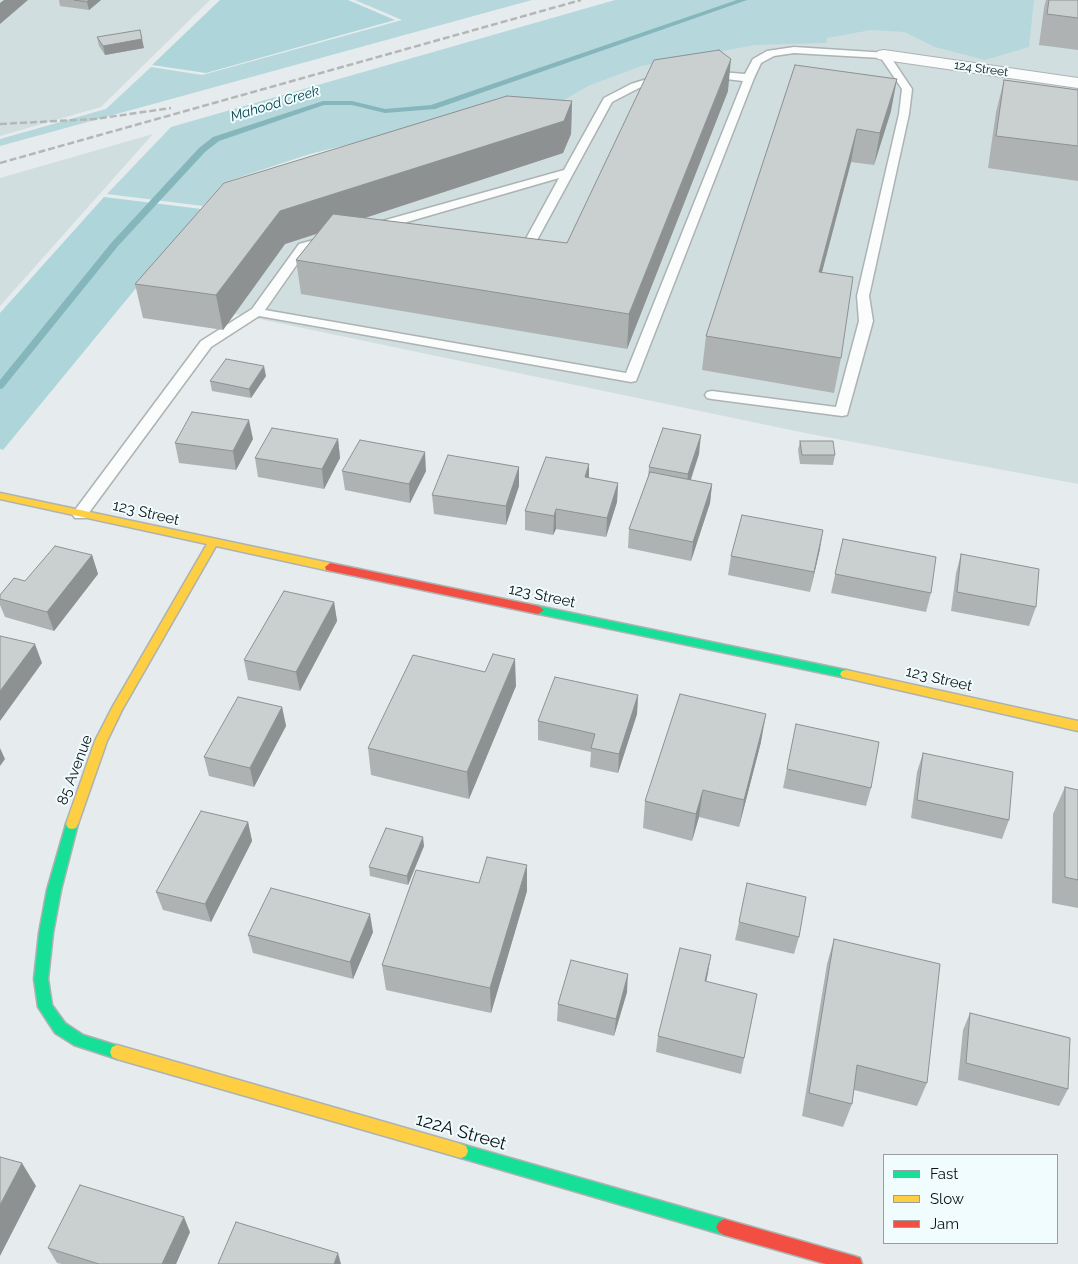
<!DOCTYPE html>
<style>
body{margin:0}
#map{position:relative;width:1078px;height:1264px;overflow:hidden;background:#e6eced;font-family:Raleway,sans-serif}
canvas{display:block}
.legend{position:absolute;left:883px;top:1154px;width:175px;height:90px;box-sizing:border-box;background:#f0fcfe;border:1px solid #969ea0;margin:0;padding:6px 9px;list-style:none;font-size:15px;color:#0e1213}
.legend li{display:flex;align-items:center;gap:10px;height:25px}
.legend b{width:25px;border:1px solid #969ea0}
</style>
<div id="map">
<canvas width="1078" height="1264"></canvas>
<ul class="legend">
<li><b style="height:6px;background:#16e098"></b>Fast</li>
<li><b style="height:6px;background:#ffcf43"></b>Slow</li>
<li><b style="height:6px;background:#f24e42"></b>Jam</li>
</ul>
</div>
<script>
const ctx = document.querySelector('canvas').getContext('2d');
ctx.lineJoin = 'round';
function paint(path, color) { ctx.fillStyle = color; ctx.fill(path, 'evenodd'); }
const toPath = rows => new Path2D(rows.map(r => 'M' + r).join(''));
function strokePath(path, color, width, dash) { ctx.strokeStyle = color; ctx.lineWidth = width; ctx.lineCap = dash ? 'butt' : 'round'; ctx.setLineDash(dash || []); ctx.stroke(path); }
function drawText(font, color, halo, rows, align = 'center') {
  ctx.font = font + ' Raleway,sans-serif'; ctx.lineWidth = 4; ctx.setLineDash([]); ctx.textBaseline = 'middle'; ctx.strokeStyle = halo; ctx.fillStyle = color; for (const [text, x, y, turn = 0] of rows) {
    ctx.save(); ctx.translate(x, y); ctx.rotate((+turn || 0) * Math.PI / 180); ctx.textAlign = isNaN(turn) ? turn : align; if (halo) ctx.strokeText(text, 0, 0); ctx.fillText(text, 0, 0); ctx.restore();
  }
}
const built = toPath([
 [0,0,210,0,101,107,0,136],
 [792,0,1078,0,1078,484,805,433,154,297,252,177],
 [153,134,0,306,0,178]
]);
const green = toPath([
 [355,0,532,0,0,146,0,139,106,109,151,67,202,75,402,20],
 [615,0,1034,0,1029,47,985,60,935,47,904,32,871,30,827,38,826,43,755,45,641,66,588,86,528,121,469,114,310,154,225,182,203,206,107,194,171,127]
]);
const forest = toPath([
 [220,0,348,0,395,20,206,73,152,65],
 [104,197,201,209,3,450,0,449,0,313]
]);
const stream = toPath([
 [737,0,747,0,435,109,385,113,352,105,324,105,219,141,205,152,118,246,3,388,0,389,0,380,112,242,199,148,213,137,323,101,352,101,385,109,431,105,737,0]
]);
const lane = toPath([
 [794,47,888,53,912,89,909,114,869,296,873,321,847,415,842,416,712,399,707,398,705,395,707,392,712,391,836,407,859,321,857,296,899,114,902,89,881,58,794,53,774,56,761,63,754,78,636,381,631,382,259,316,211,347,85,518,75,518,72,514,75,510,201,341,252,309,299,244,325,237,329,236,335,240,333,243,307,250,265,310,626,373,743,81,709,77,704,74,709,71,745,74,753,59,767,51,794,47],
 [663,74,667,75,668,77,667,79,639,88,612,102,530,253,516,252,510,248,516,244,522,246,559,178,376,231,368,231,366,228,368,225,564,170,604,98,631,84,663,74]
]);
const street = toPath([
 [884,50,1078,78,1078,88,878,59,875,55,878,51,884,50]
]);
const fast = toPath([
 [538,606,846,670,850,671,852,674,850,677,846,678,534,613,532,610,538,606],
 [72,819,76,820,78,824,61,890,53,933,48,979,52,1005,65,1023,83,1035,122,1047,124,1052,122,1057,117,1059,74,1045,55,1033,38,1007,34,979,39,933,47,890,66,824,68,820,72,819],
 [461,1144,724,1219,729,1222,732,1227,729,1232,724,1235,461,1158,456,1156,454,1151,456,1146,461,1144]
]);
const slow = toPath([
 [0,493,330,563,335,567,330,571,216,546,122,710,107,741,78,824,76,828,72,829,68,828,66,824,95,741,113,706,207,544,0,499,0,493],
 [846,670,1078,721,1078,731,842,677,840,674,842,671,846,670],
 [117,1045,461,1144,466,1146,468,1151,466,1156,461,1158,117,1059,112,1057,110,1052,112,1047,117,1045]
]);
const jam = toPath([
 [330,563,538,606,544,610,538,614,326,570,325,567,330,563],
 [724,1219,854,1256,860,1258,862,1264,826,1264,724,1235,719,1232,716,1227,719,1222,724,1219]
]);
const rail = toPath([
 [0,124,95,119,171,108],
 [0,163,581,0]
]);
const wall = toPath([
 [59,0,101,0,89,10,60,6],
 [1046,0,1078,0,1078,50,1039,45,1044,8],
 [97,37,144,48,105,55,99,46],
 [795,65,891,111,874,165,851,162,822,272,841,358,834,393,702,370,706,336],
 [1004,80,1078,90,1078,181,988,168,996,112],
 [728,91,627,349,301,294,296,260,317,234,285,244,223,330,143,318,135,284,572,101,571,134,563,153,365,218,567,243],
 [266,376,251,398,212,391,210,381],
 [253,439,236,470,179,463,175,443],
 [338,439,340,458,324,489,258,477,255,458],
 [800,441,835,455,833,465,800,464,798,450],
 [699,454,691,480,712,484,710,503,691,561,628,548,629,529,648,477,649,467],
 [589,464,589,478,618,483,617,502,606,537,556,529,553,535,525,530,525,511],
 [342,471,426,471,410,503,345,490],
 [519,486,506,525,434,514,432,495],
 [843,539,931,593,926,612,831,593],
 [820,549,810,592,728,575,731,556],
 [961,554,1036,607,1029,626,951,611,956,573],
 [92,555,98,574,54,631,5,617,0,605,0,595,25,581],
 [334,602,337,621,300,691,248,680,244,660],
 [516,686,469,799,371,775,368,748],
 [638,695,637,714,618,773,590,767,591,752,538,740,538,721],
 [282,707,286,726,254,787,209,776,204,757],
 [796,724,871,788,866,806,783,788],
 [761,742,739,827,699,817,692,841,643,828,645,801],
 [923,753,1009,820,1002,839,911,818,917,772],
 [1065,787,1078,790,1078,908,1052,903,1053,814],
 [248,822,252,841,211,922,163,910,156,892],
 [424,846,408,885,370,876,369,867],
 [479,883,527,891,491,1013,386,990,382,965],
 [739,922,799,937,794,954,735,940],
 [373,932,353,979,253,953,248,935],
 [834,939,927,1083,917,1106,854,1090,852,1104,843,1127,802,1116,827,964],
 [708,973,706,982,757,994,741,1074,656,1052,658,1036],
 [627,992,614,1036,557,1021,558,1004],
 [970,1013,1068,1089,1059,1106,958,1080,963,1030],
 [190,1232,176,1264,62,1264,57,1263,48,1248]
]);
const shadedWall = toPath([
 [4,0,28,0,0,24,0,3],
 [89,0,101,0,89,10,87,2],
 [140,30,144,48,105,55,103,46],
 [731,59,728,91,627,349,629,314],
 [897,79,891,111,874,165,880,133],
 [572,101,571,134,563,153,285,244,223,330,216,295,280,211],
 [857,129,851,162,813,306,819,272],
 [264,366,266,376,251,398,249,389],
 [249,420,253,439,236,470,233,451],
 [701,435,699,454,686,493,688,474],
 [338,439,340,458,324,489,322,469],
 [425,452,426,471,410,503,409,484],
 [589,464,589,483,585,477],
 [519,467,519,486,506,525,506,506],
 [618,483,617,502,606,537,607,518],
 [712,484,710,503,691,561,693,542],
 [556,509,556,529,553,535,554,516],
 [823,530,820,549,810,592,814,572],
 [92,555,98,574,54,631,47,612],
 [334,602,337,621,300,691,296,672],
 [35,644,42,663,0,721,0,691],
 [515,659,516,686,469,799,467,772],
 [638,695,637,714,618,773,619,754],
 [282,707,286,726,254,787,250,768],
 [766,714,761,742,739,827,744,800],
 [0,748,5,759,0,766],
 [703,790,699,817,692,841,696,814],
 [248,822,252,841,211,922,205,904],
 [423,837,424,846,408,885,407,876],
 [527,865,527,891,491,1013,490,988],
 [370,914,373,932,353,979,350,962],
 [711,955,708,973,702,999,705,981],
 [628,974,627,992,614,1036,616,1019],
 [22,1163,36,1186,0,1256,0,1205],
 [184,1217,190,1232,176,1264,162,1264],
 [338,1253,341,1264,334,1264]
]);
const building = toPath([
 [74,0,89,0,87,2,74,0],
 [1049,0,1078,0,1078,18,1047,14,1049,0],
 [140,30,142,39,103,46,97,37,140,30],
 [719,50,731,59,629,314,296,260,333,214,567,243,654,60,719,50],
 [795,65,897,79,880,133,857,129,819,272,853,277,841,358,706,336,795,65],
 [1004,80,1078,90,1078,146,996,136,1004,80],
 [507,96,572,101,564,121,280,211,216,295,135,284,224,183,507,96],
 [226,359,264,366,249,389,210,381,226,359],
 [192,412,249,420,233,451,175,443,192,412],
 [272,428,338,439,322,469,255,458,272,428],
 [663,428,701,435,688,474,649,467,663,428],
 [360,440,425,452,409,484,342,471,360,440],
 [800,441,833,441,835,455,802,455,800,441],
 [448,455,519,467,506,506,432,495,448,455],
 [546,457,589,464,585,477,618,483,607,518,556,509,554,516,525,511,546,457],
 [650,472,712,484,693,542,629,529,650,472],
 [742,515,823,530,814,572,731,556,742,515],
 [843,539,936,557,931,593,835,574,843,539],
 [55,546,92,555,47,612,0,599,0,595,14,578,25,581,55,546],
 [961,554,1039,569,1036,607,957,592,961,554],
 [284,591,334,602,296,672,244,660,284,591],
 [0,636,35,644,0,691,0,636],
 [493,654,515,659,467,772,368,748,413,655,485,672,493,654],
 [555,677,638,695,619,754,591,748,595,734,538,721,555,677],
 [680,694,766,714,744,800,703,790,696,814,645,801,680,694],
 [238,697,282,707,250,768,204,757,238,697],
 [796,724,879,742,871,788,787,769,796,724],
 [923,753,1013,772,1009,820,917,800,923,753],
 [1065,787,1078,790,1078,880,1065,877,1065,787],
 [201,811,248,822,205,904,156,892,201,811],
 [386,828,423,837,407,876,369,867,386,828],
 [487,857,527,865,490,988,382,965,416,870,479,883,487,857],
 [747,883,806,897,799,937,739,922,747,883],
 [271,888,370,914,350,962,248,935,271,888],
 [834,939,940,964,927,1083,857,1065,852,1104,809,1093,834,939],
 [680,948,711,955,705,981,757,994,744,1058,658,1036,680,948],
 [571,960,628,974,616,1019,558,1004,571,960],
 [970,1013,1070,1038,1068,1089,966,1063,970,1013],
 [0,1157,22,1163,0,1205,0,1157],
 [80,1185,184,1217,162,1264,99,1264,48,1248,80,1185],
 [236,1222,338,1253,334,1264,218,1264,236,1222]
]);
const farStreetnames = [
 ["124 Street",981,69,8]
];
const farWaternames = [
 ["Mahood Creek",275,104,-17]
];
const streetNames = [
 ["123 Street",146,513,13],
 ["123 Street",542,596,12],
 ["123 Street",939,679,13],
 ["85 Avenue",75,770,-69]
];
const nearStreetnames = [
 ["122A Street",461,1132,16]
];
paint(built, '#d1dee0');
paint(green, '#b6d7db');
paint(forest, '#add5da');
paint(stream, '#85b6bc');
strokePath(lane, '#adb2b2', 3);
strokePath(street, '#adb2b2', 2);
strokePath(fast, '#adb2b2', 3);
strokePath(slow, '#adb2b2', 3);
strokePath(jam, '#adb2b2', 3);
paint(lane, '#fbfcfc');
paint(street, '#fbfcfc');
paint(fast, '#16e098');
paint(slow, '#ffcf43');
paint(jam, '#f24e42');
strokePath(rail, '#b5b6b6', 2.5, [7, 3]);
paint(wall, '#aeb2b3');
paint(shadedWall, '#8d9192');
paint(building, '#cacfd0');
strokePath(building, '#8d9192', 1);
drawText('12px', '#0e1213', '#f0fcfe', farStreetnames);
drawText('italic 14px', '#05464c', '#f0fcfe', farWaternames);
drawText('15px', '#0e1213', '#f0fcfe', streetNames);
drawText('18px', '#0e1213', '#f0fcfe', nearStreetnames);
</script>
